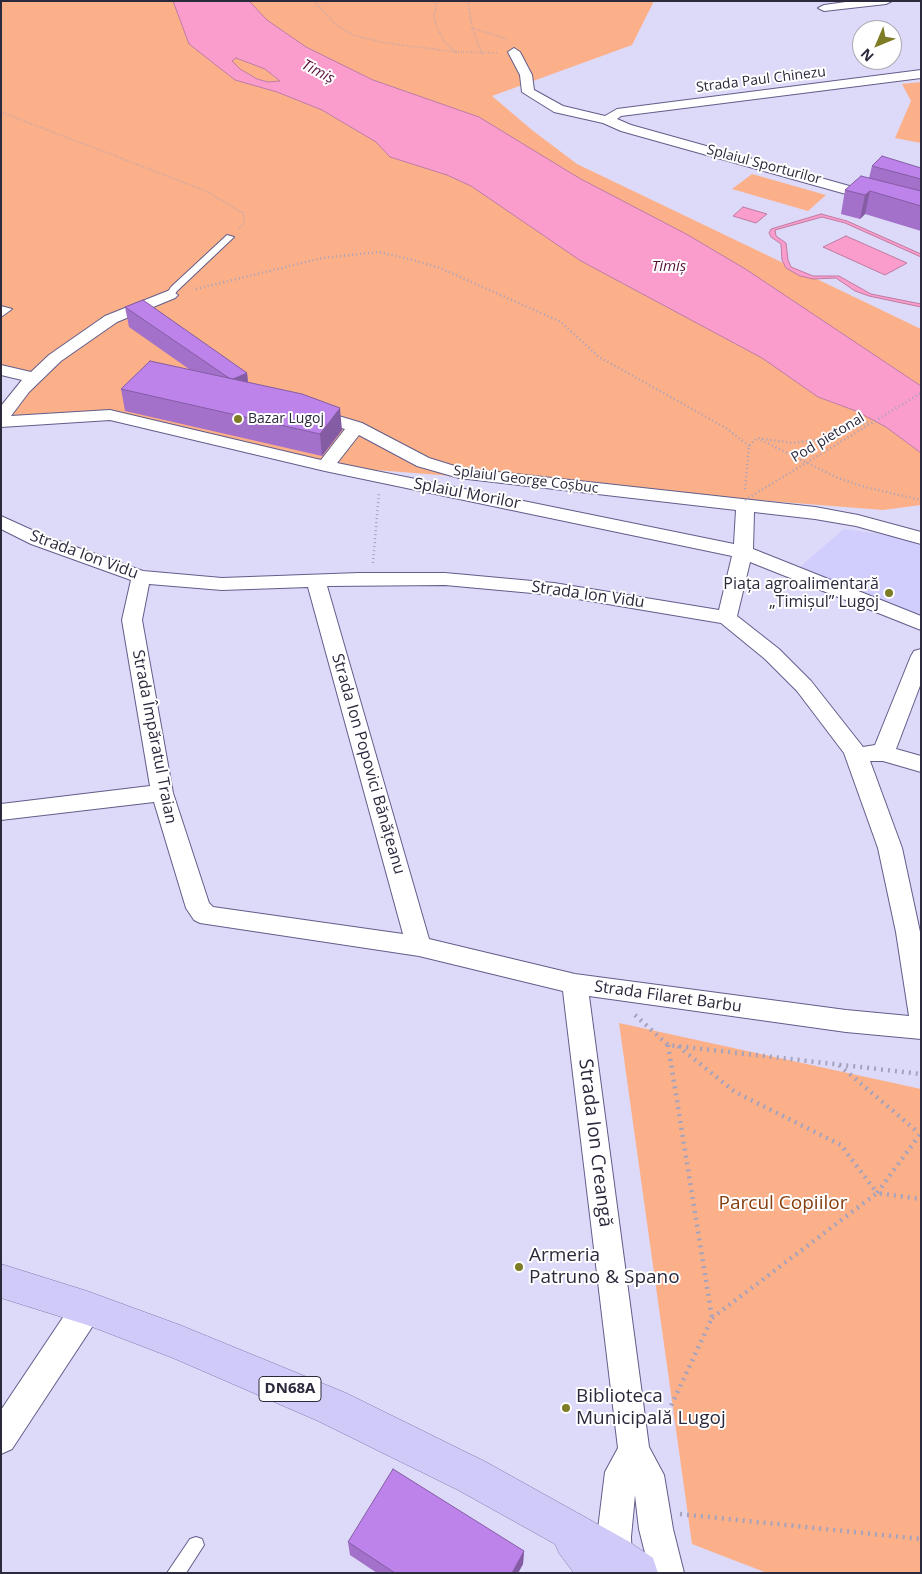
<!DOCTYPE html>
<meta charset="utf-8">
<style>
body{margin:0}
#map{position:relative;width:922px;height:1574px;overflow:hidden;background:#dddaf9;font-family:"Open Sans",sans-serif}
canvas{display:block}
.frame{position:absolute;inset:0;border:2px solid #2b293c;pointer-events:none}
.north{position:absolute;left:852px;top:20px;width:50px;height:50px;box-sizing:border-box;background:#fff;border:1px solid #aaa9b1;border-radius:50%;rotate:225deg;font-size:14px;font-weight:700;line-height:20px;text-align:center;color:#2b293c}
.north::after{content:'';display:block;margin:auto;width:18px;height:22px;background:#7e7d25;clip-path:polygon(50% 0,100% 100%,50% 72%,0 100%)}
</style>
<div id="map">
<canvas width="922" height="1574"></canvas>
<div class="frame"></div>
<div class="north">N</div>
</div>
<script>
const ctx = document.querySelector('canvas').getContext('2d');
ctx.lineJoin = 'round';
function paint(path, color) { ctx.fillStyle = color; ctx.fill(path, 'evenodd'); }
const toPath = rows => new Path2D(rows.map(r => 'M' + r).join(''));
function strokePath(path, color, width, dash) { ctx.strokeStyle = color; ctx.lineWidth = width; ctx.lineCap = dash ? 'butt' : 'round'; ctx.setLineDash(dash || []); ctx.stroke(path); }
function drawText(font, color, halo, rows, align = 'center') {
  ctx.font = font + ' "Open Sans",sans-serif'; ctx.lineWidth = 4; ctx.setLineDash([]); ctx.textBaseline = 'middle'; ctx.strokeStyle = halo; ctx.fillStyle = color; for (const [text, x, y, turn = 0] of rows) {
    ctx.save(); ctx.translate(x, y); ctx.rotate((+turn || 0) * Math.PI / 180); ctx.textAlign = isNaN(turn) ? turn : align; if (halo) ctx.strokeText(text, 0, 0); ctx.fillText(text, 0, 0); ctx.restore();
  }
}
const built = toPath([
 [844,529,901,537,921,546,921,616,795,571]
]);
const green = toPath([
 [1,1,173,1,189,44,235,80,277,92,322,110,376,142,390,157,447,175,471,186,581,261,762,358,818,397,856,411,886,427,921,453,921,505,883,510,325,466,110,415,1,422,33,378,1,371],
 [249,1,654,1,632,45,492,96,532,130,577,164,921,329,921,386,747,270,688,235,579,178,479,117,373,80,306,47,267,20],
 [236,58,265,69,280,81,268,82,257,79,240,69,232,61],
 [921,82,921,143,895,138,911,101,902,84],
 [752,174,826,195,808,211,732,189],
 [619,1023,921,1089,921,1573,767,1573,692,1544]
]);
const water = toPath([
 [173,1,249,1,267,20,306,47,373,80,479,117,579,178,688,235,747,270,921,386,921,453,886,427,856,411,818,397,762,358,581,261,471,186,447,175,390,157,376,142,322,110,277,92,235,80,189,44,173,1],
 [236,58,265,69,280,81,268,82,257,79,240,69,232,61,236,58],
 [743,207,767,214,756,223,733,216,743,207],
 [821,214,847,221,921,254,921,257,845,223,822,217,775,230,776,236,786,243,788,260,791,267,813,276,839,276,871,294,921,304,921,307,869,296,855,291,836,278,813,279,800,276,786,268,782,260,781,244,771,237,769,233,771,229,821,214],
 [846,236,907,263,885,275,823,247,846,236]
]);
const pathFar2 = toPath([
 [314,1,336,25,353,35,385,43,456,52,444,41,436,25,434,16,437,1],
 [468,1,472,28,483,56],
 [472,28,507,39],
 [456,52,498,53],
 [1,112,206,191,243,213,244,224,238,230]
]);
const pathFar1 = toPath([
 [196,289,322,258,379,252,413,260,440,268,561,322,599,357,726,428,749,446],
 [761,440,838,478,865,487,921,500],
 [745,489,749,446,757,438,792,443,829,438,870,421],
 [373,563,379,492]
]);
const path = toPath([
 [635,1015,668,1045,921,1074],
 [668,1045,712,1318,670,1408],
 [678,1046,735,1092,841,1145,877,1193,921,1133],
 [839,1065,919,1133],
 [712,1318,877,1193,921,1199],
 [680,1514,921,1539]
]);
const service = toPath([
 [227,235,234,237,177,291,173,297,167,297,166,295,171,287,227,235],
 [1,306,12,309,1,317,2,310,1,306],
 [196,1537,202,1539,204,1545,186,1573,167,1573,190,1539,196,1537]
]);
const minor = toPath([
 [853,1,892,1,886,4,824,11,818,8,824,5,853,1],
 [514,48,520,52,532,75,534,90,563,106,605,116,617,109,921,70,921,78,621,116,617,119,631,125,921,206,921,215,621,131,603,123,554,112,522,92,520,75,508,52,514,48],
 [170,290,178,295,175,298,117,322,61,361,29,392,11,416,110,410,321,460,345,429,306,417,303,413,306,409,312,408,362,423,429,458,461,468,815,507,858,515,921,532,921,544,856,526,815,519,754,512,753,549,921,616,921,630,750,562,737,616,779,649,811,681,863,747,875,745,911,656,914,651,921,649,921,683,896,749,921,756,921,772,883,761,870,761,902,848,920,932,921,1039,846,1032,589,996,649,1447,664,1475,673,1529,684,1573,650,1573,639,1529,635,1495,631,1537,632,1563,628,1573,602,1573,598,1563,597,1537,605,1472,618,1448,563,991,419,956,200,923,194,920,186,908,154,802,1,820,1,804,150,786,122,620,131,580,31,544,1,529,1,516,45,536,143,571,222,578,359,573,445,573,554,583,719,610,732,556,325,471,110,420,1,427,1,406,22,380,1,375,1,365,31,372,49,355,105,316,170,290],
 [359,435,417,466,459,478,736,510,734,544,337,463,359,435],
 [149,584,222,590,308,587,403,934,213,907,209,903,173,793,142,620,149,584],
 [445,585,554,595,721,623,765,659,797,691,844,753,878,848,896,932,909,1016,846,1010,575,974,429,939,327,586,445,585],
 [87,1294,98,1298,102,1308,98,1318,12,1449,1,1454,1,1410,76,1298,87,1294]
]);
const primary = toPath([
 [1,1264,87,1291,180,1325,346,1393,486,1462,628,1541,653,1558,658,1573,574,1573,559,1553,555,1544,458,1490,318,1421,173,1358,87,1325,1,1298,1,1264]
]);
const pathBridge = toPath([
 [745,500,921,393]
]);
const wall = toPath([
 [872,166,921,168,921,231,865,214,860,219,841,214,845,190,869,178],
 [125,307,247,373,248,382,342,430,322,456,125,411,121,389,189,369,129,327],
 [348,1542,524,1551,523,1564,518,1573,377,1573,350,1555]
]);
const shadedWall = toPath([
 [870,191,865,214,860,219,865,195],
 [247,373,249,394,231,380],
 [340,408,342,430,322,456,320,434],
 [524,1551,523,1564,518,1573,512,1573]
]);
const building = toPath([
 [882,156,921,168,921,179,872,166,882,156],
 [861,176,921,191,921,206,870,191,865,195,845,190,861,176],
 [143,300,247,373,233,379,229,378,125,307,143,300],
 [150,361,302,394,340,408,320,434,121,389,150,361],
 [393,1469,524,1551,512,1573,395,1573,348,1542,393,1469]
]);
const markers = [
 [238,419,5,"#7e7d25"],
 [889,593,5,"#7e7d25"],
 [519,1267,5,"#7e7d25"],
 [566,1408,5,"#7e7d25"]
];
const farStreetnames = [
 ["Strada Paul Chinezu",761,80,-7],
 ["Splaiul Sporturilor",764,165,15],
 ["Pod pietonal",828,438,-31],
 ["Splaiul George Coșbuc",526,480,7]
];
const farPoinames = [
 ["Bazar Lugoj",248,419]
];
const farWaternames = [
 ["Timiș",318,72,28],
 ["Timiș",669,267]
];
const shields = [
 [290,1389,62]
];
const shieldNames = [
 ["DN68A",290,1389]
];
const streetNames = [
 ["Splaiul Morilor",467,494,11],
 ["Strada Ion Vidu",84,555,20],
 ["Strada Ion Vidu",588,595,8],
 ["Strada Împăratul Traian",154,737,79],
 ["Strada Ion Popovici Bănățeanu",368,764,74],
 ["Strada Filaret Barbu",668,997,8]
];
const poiNames = [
 ["Piața agroalimentară",879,584],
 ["„Timișul” Lugoj",879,602]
];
const nearStreetnames = [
 ["Strada Ion Creangă",595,1143,83]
];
const nearParknames = [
 ["Parcul Copiilor",783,1204]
];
const nearPoinames = [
 ["Armeria",529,1256],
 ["Patruno & Spano",529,1278],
 ["Biblioteca",576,1397],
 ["Municipală Lugoj",576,1419]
];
paint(built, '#d1cdfc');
paint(green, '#fbb089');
paint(water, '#fb9dcc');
strokePath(water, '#bd7aa1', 1);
strokePath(service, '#625d8a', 2);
strokePath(minor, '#625d8a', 2);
strokePath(primary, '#817ab2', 1);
strokePath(pathFar2, '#a5a2bd', 2, [0.5, 2]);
strokePath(pathFar1, '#a5a2bd', 2.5, [1, 3]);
strokePath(path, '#a5a2bd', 4.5, [2, 5]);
paint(service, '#fff');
paint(minor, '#fff');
paint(primary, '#cfcaf7');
strokePath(pathBridge, '#a5a2bd', 2.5, [1, 3]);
paint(wall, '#a371c9');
paint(shadedWall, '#845ca4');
paint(building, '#bd83ea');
strokePath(building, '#845ca4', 1);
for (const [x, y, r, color] of markers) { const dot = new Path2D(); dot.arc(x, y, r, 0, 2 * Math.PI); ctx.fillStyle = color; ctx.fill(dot); strokePath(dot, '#fff', 2); }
drawText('14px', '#2b293c', '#fff', farStreetnames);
drawText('14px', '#2b293c', '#fff', farPoinames, 'left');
drawText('italic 15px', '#59123c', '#fff', farWaternames);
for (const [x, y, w] of shields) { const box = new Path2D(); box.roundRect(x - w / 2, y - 12.5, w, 25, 4); ctx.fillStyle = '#fff'; ctx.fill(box); strokePath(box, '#2b293c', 1); }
drawText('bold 15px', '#2b293c', null, shieldNames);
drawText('16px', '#2b293c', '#fff', streetNames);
drawText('16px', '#2b293c', '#fff', poiNames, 'right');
drawText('19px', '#2b293c', '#fff', nearStreetnames);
drawText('19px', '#843e0f', '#fff', nearParknames);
drawText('19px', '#2b293c', '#fff', nearPoinames, 'left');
</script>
